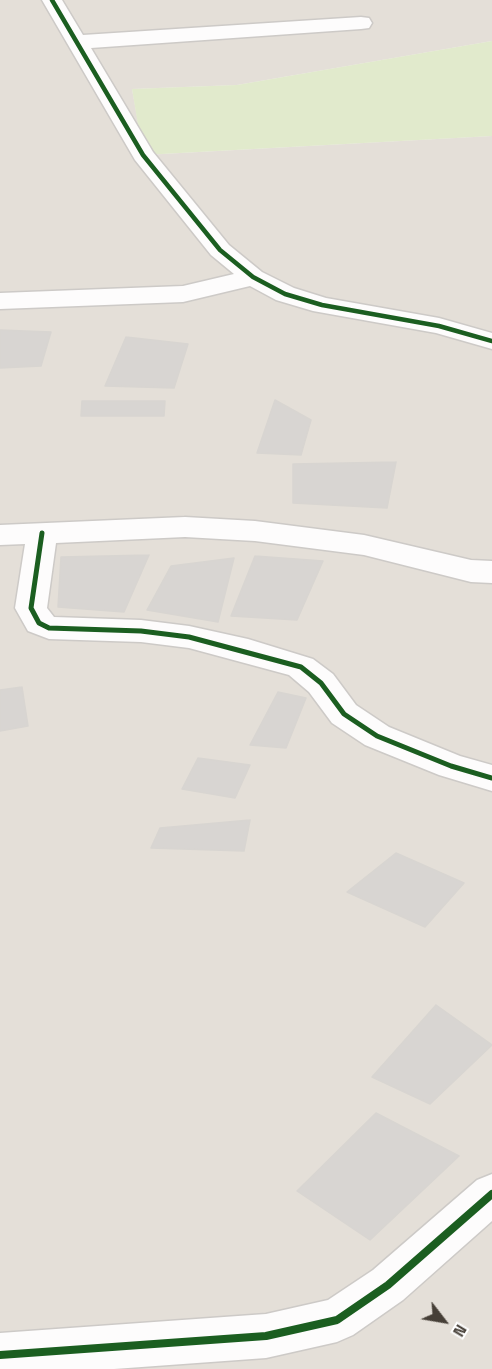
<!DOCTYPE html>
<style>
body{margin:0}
#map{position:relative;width:492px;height:1369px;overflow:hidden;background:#f0eeeb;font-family:"Space Grotesk",sans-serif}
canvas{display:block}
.north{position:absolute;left:414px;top:1291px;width:60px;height:60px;-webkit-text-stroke:4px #fff;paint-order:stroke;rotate:121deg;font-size:16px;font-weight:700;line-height:24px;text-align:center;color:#463f37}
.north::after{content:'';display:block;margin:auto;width:21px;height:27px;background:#463f37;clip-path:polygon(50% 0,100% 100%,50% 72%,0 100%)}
</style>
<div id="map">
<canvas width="492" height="1369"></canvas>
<div class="north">N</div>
</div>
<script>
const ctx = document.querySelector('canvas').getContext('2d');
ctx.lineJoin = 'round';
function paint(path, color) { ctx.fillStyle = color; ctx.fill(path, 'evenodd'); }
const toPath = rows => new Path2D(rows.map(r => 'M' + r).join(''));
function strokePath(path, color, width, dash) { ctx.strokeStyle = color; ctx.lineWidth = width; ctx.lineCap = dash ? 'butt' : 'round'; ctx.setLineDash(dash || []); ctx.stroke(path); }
const residential = toPath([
 [0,0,492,0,492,41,237,85,132,89,144,155,492,136,492,1369,0,1369]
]);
const green = toPath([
 [492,41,492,136,143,155,132,89,237,85]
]);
const building = toPath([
 [0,330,51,332,41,366,0,368,0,330],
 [126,337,188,344,174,388,105,386,126,337],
 [275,400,311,420,301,455,257,453,275,400],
 [82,401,165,401,164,416,81,416,82,401],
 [396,462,387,508,293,503,293,464,396,462],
 [149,555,124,612,58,607,61,557,149,555],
 [255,556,323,561,297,620,231,616,255,556],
 [234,558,218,622,147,610,171,566,234,558],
 [22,687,28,726,0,731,0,690,22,687],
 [278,692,306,698,286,748,250,745,278,692],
 [198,758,250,765,235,798,182,789,198,758],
 [250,820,244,851,151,848,160,828,250,820],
 [396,853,464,883,425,927,347,892,396,853],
 [436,1005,492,1045,430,1104,372,1077,436,1005],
 [376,1113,459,1156,370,1240,297,1191,376,1113]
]);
const street = toPath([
 [42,0,62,0,83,35,361,17,369,18,372,23,369,28,361,29,91,48,153,152,229,245,262,272,294,288,326,298,439,318,492,333,492,349,436,333,313,311,276,300,250,286,183,302,0,309,0,293,183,286,234,274,211,255,135,160,42,0],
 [185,517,255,521,364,535,471,560,492,561,492,583,471,582,364,555,255,541,185,537,56,543,47,608,54,617,141,620,189,626,248,639,313,659,333,674,356,705,389,727,460,756,492,765,492,791,439,775,365,745,332,723,309,692,289,675,189,648,141,642,49,639,28,631,15,608,25,544,0,545,0,525,185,517],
 [492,1174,492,1221,403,1300,353,1335,337,1342,266,1358,114,1369,0,1369,0,1333,266,1314,328,1300,373,1270,477,1180,492,1174]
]);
const cyclewayFar2 = toPath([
 [52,0,143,155,220,250,253,277,285,294,322,305,439,326,492,341]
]);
const cyclewayFar1 = toPath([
 [42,533,31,608,39,623,49,628,141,631,189,637,301,667,321,683,344,714,377,736,451,766,492,778]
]);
const cycleway = toPath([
 [0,1355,266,1336,337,1320,388,1285,492,1194]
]);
paint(residential, '#e4dfd8');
paint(green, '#e1eacc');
paint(building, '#d8d5d2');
strokePath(building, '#d8d5d1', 1.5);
strokePath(street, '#cdcac7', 3);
paint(street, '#fdfcfc');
strokePath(cyclewayFar2, '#1b5e20', 4.5);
strokePath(cyclewayFar1, '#1b5e20', 5);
strokePath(cycleway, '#1b5e20', 8);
</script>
